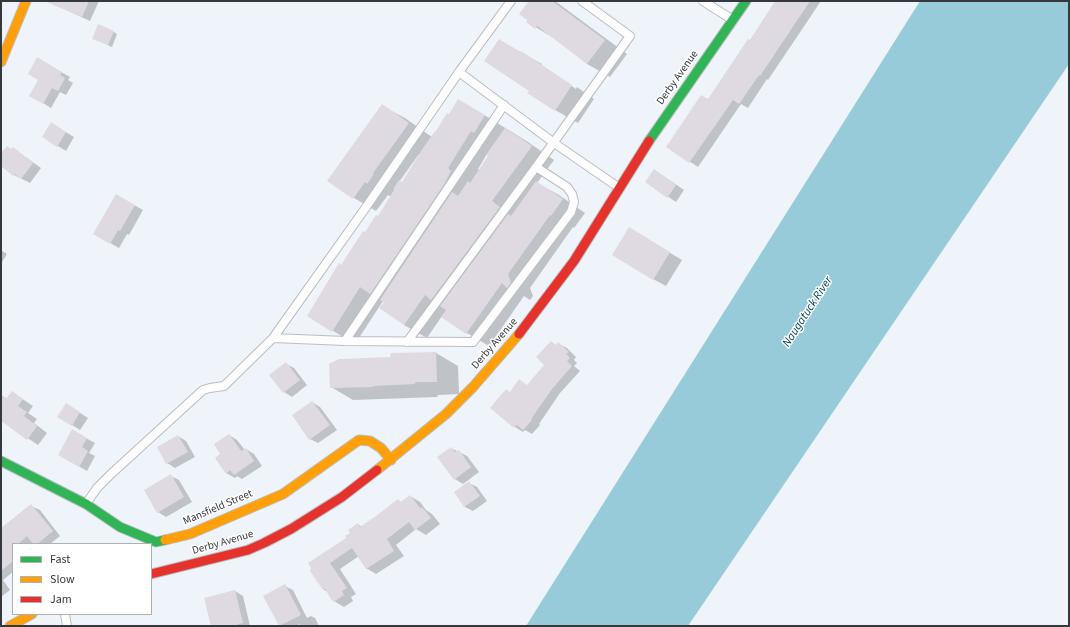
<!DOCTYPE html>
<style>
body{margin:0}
#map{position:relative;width:1070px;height:627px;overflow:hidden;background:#eff4fa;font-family:"Source Sans 3",sans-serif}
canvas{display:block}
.frame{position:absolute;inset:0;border:2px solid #35393d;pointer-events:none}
.legend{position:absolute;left:12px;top:543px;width:140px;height:72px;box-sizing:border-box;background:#fff;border:1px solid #aeb0b1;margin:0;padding:5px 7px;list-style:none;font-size:12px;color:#35393d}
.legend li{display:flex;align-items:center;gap:8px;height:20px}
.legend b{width:20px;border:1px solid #aeb0b1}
</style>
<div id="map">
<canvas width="1070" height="627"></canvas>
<div class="frame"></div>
<ul class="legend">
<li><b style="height:5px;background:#30b455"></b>Fast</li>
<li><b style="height:5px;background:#ff9f0a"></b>Slow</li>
<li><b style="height:5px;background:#e5322d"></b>Jam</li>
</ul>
</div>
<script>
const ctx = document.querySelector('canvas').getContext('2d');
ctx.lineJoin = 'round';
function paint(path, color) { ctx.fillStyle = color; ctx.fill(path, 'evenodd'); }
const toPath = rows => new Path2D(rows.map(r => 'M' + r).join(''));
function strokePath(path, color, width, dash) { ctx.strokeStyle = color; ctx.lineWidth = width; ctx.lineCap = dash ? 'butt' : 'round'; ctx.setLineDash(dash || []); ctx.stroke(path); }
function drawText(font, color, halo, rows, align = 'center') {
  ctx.font = font + ' "Source Sans 3",sans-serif'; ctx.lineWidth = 3; ctx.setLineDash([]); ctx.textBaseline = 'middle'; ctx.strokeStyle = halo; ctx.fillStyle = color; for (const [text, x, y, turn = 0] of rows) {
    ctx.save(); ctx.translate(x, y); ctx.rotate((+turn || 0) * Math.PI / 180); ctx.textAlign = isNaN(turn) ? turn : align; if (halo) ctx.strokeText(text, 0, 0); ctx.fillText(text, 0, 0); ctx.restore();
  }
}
const water = toPath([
 [920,1,1069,1,1069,64,688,626,526,626]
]);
const shadow = toPath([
 [71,1,99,1,90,21,66,10],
 [531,1,555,1,627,54,610,77,587,64,557,40,527,22],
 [777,1,821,1,768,80,767,79,748,108,741,104,698,167,668,147,709,100],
 [114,32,117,34,112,47,97,40],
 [499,40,542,64,542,66,576,89,577,87,594,99,578,123,555,110,530,90],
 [38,59,70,77,68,80,73,83,66,95,60,92,51,108,30,95,39,80],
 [382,106,405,118,432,137,481,113,528,142,554,160,537,183,559,195,585,213,574,228,573,227,530,288,533,296,530,300,524,296,489,346,467,333,442,316,427,338,404,325,383,301,355,344,308,316,365,233,379,217,392,197,388,195,376,211,354,198,329,180],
 [419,154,420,155,402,184,399,182],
 [487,154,489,156,479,170,478,169],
 [59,128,74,137,66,151,43,137],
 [13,148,41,168,30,183,14,175,1,165,1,155],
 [662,175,684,190,676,202,646,182],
 [116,195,143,210,129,235,127,234,119,248,94,234],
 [642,236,682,260,666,286,653,279],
 [1,250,7,254,1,264],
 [559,344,567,348,576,357,574,360,577,363,574,366,580,371,560,393,539,424,540,425,532,434,525,430,523,432,515,427,492,408,510,393,519,380,528,386,546,365],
 [436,353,458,366,459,394,438,395,437,397,353,400,331,387,391,358],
 [286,364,294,368,307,385,292,397,284,392],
 [12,392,33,406,28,413,37,419,34,423,47,433,38,445,1,420,1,395,7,399],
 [312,402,320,407,337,430,318,443,310,439],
 [74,409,88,418,80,430,72,425],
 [73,431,95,443,89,453,95,456,87,471,59,455],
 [229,435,237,440,245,450,246,449,254,454,262,466,242,479,237,476,235,478,226,473,222,454],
 [178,436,186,441,195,457,175,468,167,463],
 [451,448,467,456,479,472,463,484,455,479],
 [171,476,179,480,192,502,166,517,158,512],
 [469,483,477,487,487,501,473,511,465,507,455,492],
 [410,496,420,502,426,510,432,514,440,524,426,535,416,529,396,545,404,556,376,574,366,568,359,556,340,569,356,594,351,597,353,601,344,607,334,601,328,592,324,590,311,570,347,538,358,524,362,527],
 [31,506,40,510,60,536,50,544,13,544,13,572,3,580,10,590,1,597,1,529],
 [285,586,293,590,307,618,311,616,315,618,319,626,300,626,300,624,296,626,279,625],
 [235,591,243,596,250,626,212,626]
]);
const building = toPath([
 [44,1,89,1,82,17],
 [529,1,552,1,605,40,587,64,537,26,535,29,526,22,527,20,519,14],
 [775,1,810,1,760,76,759,75,739,104,733,100,689,163,666,147,701,95,708,99,748,39,750,40],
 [98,24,114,31,108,45,92,39],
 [499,39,520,52,521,51,572,85,555,111,527,93,529,91,484,61],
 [37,57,62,72,60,75,65,78,58,91,52,88,43,104,29,96,38,80,28,74],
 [458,99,485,115,474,133,471,131,448,168,451,171,443,186,370,294,360,287,332,332,307,316,339,263,341,265,363,231,365,232,376,215,378,216,394,190,394,188,399,180,402,182,423,148,435,131,436,131,447,113,449,114],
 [382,104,409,123,373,173,374,174,367,184,365,182,353,199,327,181],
 [51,122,66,132,57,147,42,137],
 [505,128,532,146,492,201,500,207,431,300,425,295,404,325,379,308,384,302,380,300,452,192,458,196,468,181,470,183,488,156,486,155],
 [7,146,11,149,13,147,33,163,21,179,15,174,13,176,1,166,1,153],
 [654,169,676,185,667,198,645,182],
 [536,181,563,199,551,216,550,215,508,274,511,283,507,288,502,283,466,334,441,317,446,310,440,306,508,214,511,216],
 [116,194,135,205,120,231,118,230,110,244,93,234],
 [629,227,670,252,653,280,612,255],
 [551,341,556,345,558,342,569,352,566,354,570,358,567,361,572,366,552,389,531,419,532,420,523,430,517,425,514,428,490,408,506,389,510,392,519,379,527,385,544,365,536,357],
 [436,352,437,382,416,382,414,384,374,386,372,387,330,388,329,364,339,359,390,357,391,353],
 [286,362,300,380,283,393,269,375],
 [12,391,23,399,18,406,27,412,24,416,37,426,27,440,1,421,1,395,6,399],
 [312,401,330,425,309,440,292,415],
 [66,403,80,412,72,426,57,417],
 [72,429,87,438,82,447,88,451,79,467,58,455],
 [229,434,241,451,246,448,254,461,234,475,230,470,226,474,215,458,220,454,214,444],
 [178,435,188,452,166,464,157,447],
 [451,447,455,452,459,450,471,467,454,480,437,457],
 [171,474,184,497,157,513,144,490],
 [469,481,480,496,464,507,454,492],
 [410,495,420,508,422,507,431,518,415,530,409,522,387,539,394,551,366,569,352,548,330,563,347,588,342,591,344,595,333,602,325,589,323,590,310,571,311,568,308,563,346,538,345,536,350,533,348,530,358,523,360,527,376,516,398,499,401,502],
 [31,504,53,531,37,544,33,544,27,536,18,544,13,544,13,561,1,571,1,528],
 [285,584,301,615,279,626,263,596],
 [235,590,243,623,232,626,211,626,204,598]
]);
const lane = toPath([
 [511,1,459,72,554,143,618,187],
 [703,1,733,20],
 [459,72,364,210,273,338,345,341,473,342,571,212,574,202,572,194,567,187,536,167,630,36,582,1],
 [345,341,504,105],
 [407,342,536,167],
 [86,504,97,488,111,474,203,390,210,388,224,386,273,338],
 [65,614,67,626]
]);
const fast = toPath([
 [649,141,746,1],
 [1,461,86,504,120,527,156,542,165,540]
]);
const slow = toPath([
 [1,62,26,1],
 [377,470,446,414,473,387,519,334],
 [165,540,190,534,283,494,359,440,370,441,381,448,391,460],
 [10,626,32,614]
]);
const jam = toPath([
 [519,334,574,261,649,141],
 [151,574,248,550,264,543,291,529,342,497,377,470]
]);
const streetNames = [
 ["Derby Avenue",678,78,-55],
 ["Derby Avenue",495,344,-49],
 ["Mansfield Street",218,508,-23],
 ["Derby Avenue",223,543,-16]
];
const waterNames = [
 ["Naugatuck River",808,312,-57]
];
paint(water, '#98cbd9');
paint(shadow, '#0003');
paint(building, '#dfdae2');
strokePath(lane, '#babdc1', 10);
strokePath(fast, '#babdc1', 11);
strokePath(slow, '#babdc1', 11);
strokePath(jam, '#babdc1', 11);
strokePath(lane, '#fdfdfe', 8);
strokePath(fast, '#30b455', 9);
strokePath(slow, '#ff9f0a', 9);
strokePath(jam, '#e5322d', 9);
drawText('11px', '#35393d', '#fff', streetNames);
drawText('italic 12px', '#004450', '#fff', waterNames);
</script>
